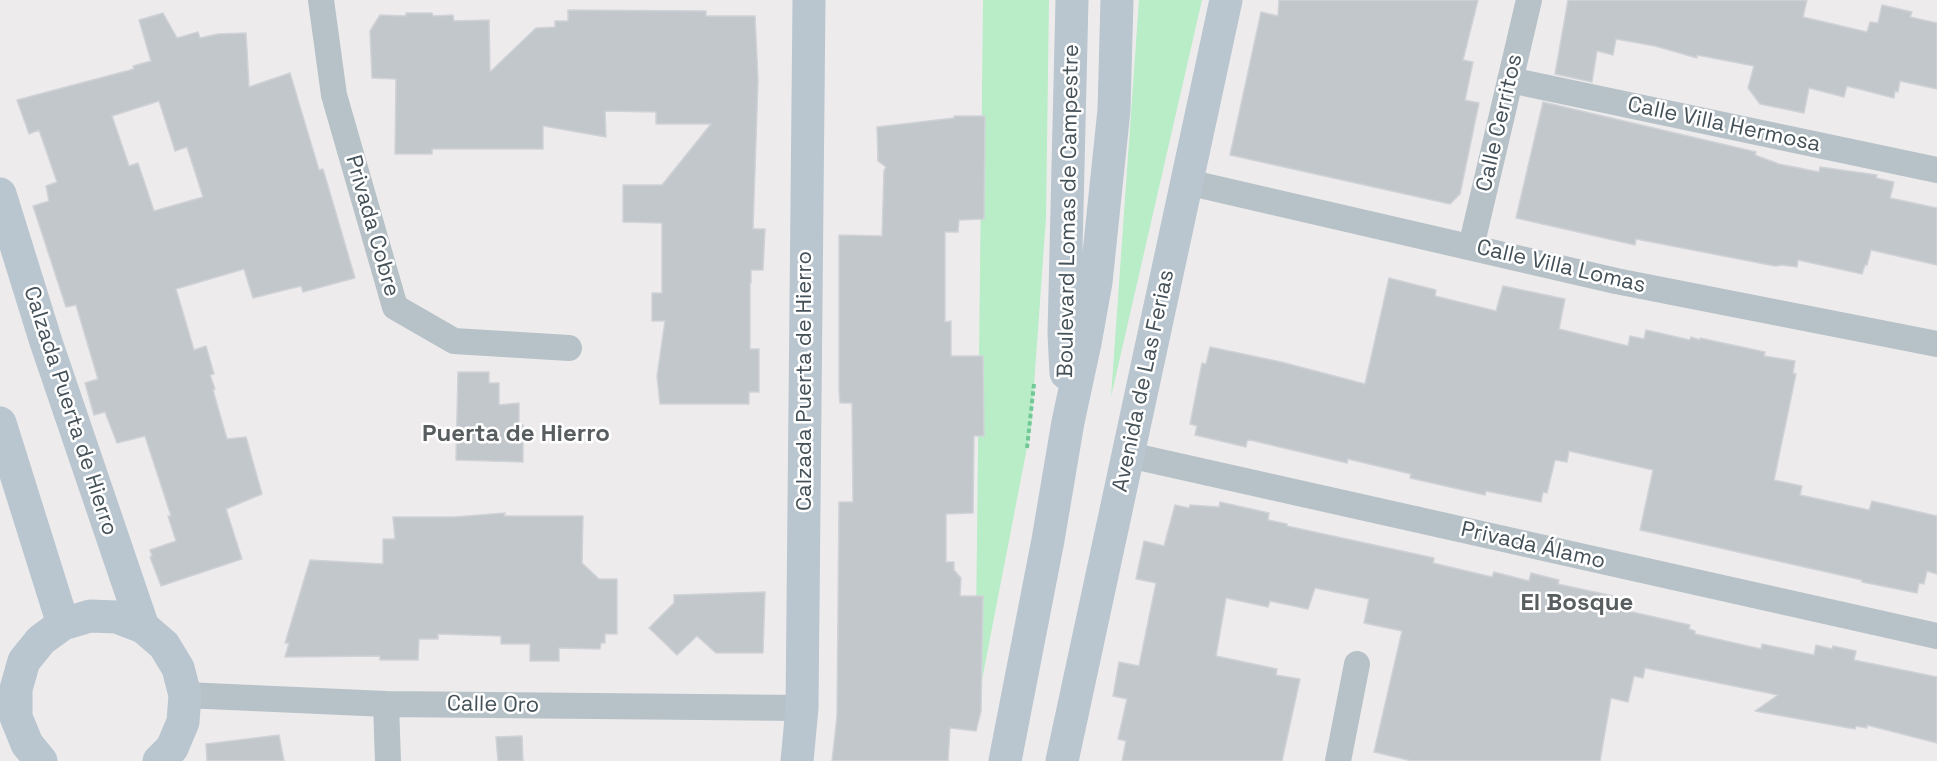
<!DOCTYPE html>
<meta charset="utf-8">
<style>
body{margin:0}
canvas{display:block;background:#eeebec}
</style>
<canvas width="1937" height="761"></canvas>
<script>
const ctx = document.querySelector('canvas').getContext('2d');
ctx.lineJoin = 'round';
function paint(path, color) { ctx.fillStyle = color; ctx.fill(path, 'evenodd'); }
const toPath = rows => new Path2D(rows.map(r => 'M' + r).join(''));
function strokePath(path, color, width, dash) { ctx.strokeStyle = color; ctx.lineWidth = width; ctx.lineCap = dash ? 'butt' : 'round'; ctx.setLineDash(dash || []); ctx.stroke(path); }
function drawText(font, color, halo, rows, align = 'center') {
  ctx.font = font + ' "Space Grotesk",sans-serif'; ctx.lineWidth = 5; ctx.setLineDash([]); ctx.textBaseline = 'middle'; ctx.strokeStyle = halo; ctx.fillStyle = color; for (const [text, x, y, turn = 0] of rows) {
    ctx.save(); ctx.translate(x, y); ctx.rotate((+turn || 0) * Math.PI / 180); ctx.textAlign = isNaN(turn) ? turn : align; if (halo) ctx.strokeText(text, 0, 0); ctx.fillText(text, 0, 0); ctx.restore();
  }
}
const green = toPath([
 [983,0,1049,0,1046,218,1031,427,975,716],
 [1139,0,1202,0,1111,397]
]);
const building = toPath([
 [1279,0,1478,0,1463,60,1473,62,1465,100,1479,103,1460,194,1450,204,1230,155,1261,12,1278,16,1279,0],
 [1568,0,1807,0,1803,17,1867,32,1870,22,1878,23,1882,5,1912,12,1910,17,1937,23,1937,89,1900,81,1898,92,1895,91,1894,98,1847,86,1844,97,1809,88,1804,113,1760,104,1748,88,1754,66,1697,55,1697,58,1655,46,1616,39,1613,55,1597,51,1592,82,1555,74,1568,0],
 [568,10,706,11,706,16,755,16,758,80,753,229,765,229,763,270,751,270,751,283,750,283,750,349,759,349,759,392,749,392,749,404,660,404,657,376,665,321,652,321,652,293,662,293,662,223,623,222,623,185,662,185,711,124,656,124,656,112,605,111,606,137,543,126,543,149,432,149,432,154,395,154,396,79,372,78,370,31,380,15,406,16,406,13,432,13,433,16,453,15,454,21,489,20,490,72,536,28,555,27,555,21,568,21,568,10],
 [163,13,177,38,198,32,200,38,218,34,246,33,249,87,290,73,319,170,323,169,355,278,303,292,301,286,253,298,244,269,176,289,194,350,206,346,214,374,210,375,215,389,213,390,227,439,246,437,262,494,226,509,242,559,161,586,150,557,152,556,150,550,176,541,168,516,171,516,145,436,117,443,105,412,94,415,85,383,98,379,76,305,66,307,33,206,49,201,46,186,57,182,39,130,29,134,17,100,134,69,133,66,151,61,139,20,163,13],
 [159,101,175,151,187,147,203,197,154,211,138,163,129,166,112,116,159,101],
 [1543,102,1756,152,1755,155,1779,164,1819,172,1820,167,1877,175,1876,178,1894,182,1890,198,1937,208,1937,265,1871,250,1867,265,1865,265,1862,274,1798,260,1797,267,1782,265,1775,266,1636,239,1635,245,1516,218,1543,102],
 [954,116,985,116,984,219,959,220,958,232,945,232,945,322,951,321,951,356,983,356,984,436,974,436,973,513,946,514,946,562,954,562,954,570,961,578,960,596,983,596,981,711,976,731,950,728,948,761,832,761,837,716,839,502,853,502,852,403,840,403,839,391,839,235,882,236,884,171,886,167,878,161,877,127,954,118,954,116],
 [1389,278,1436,290,1435,296,1496,311,1503,286,1565,299,1559,329,1628,346,1630,336,1644,339,1646,330,1690,340,1691,337,1700,340,1700,338,1765,352,1764,356,1795,361,1793,373,1796,374,1774,480,1802,486,1800,495,1869,510,1872,501,1937,516,1937,574,1927,571,1924,584,1919,583,1917,593,1862,582,1862,580,1640,530,1653,470,1569,451,1567,462,1555,460,1547,493,1543,492,1541,502,1486,491,1485,495,1410,478,1411,474,1348,459,1347,463,1250,440,1247,441,1246,447,1195,435,1197,426,1190,424,1202,363,1206,364,1210,347,1281,362,1365,384,1389,278],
 [458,372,489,372,489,383,499,383,499,405,519,403,519,425,523,425,523,462,456,460,458,372],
 [1220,502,1269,513,1268,520,1287,524,1287,526,1434,558,1433,563,1492,577,1494,572,1529,581,1531,573,1559,580,1558,584,1613,596,1610,607,1690,625,1689,629,1695,631,1695,634,1761,649,1762,644,1814,655,1816,645,1832,649,1833,646,1856,651,1854,660,1937,677,1937,743,1867,725,1867,728,1856,726,1855,729,1755,711,1778,695,1645,668,1643,678,1634,676,1628,702,1611,698,1600,761,1412,761,1374,752,1402,631,1364,623,1369,599,1315,588,1308,609,1270,601,1268,607,1226,598,1216,656,1277,669,1276,675,1300,679,1282,761,1122,761,1126,741,1118,739,1127,699,1113,696,1119,662,1139,666,1156,583,1136,579,1144,541,1164,546,1175,505,1189,508,1190,505,1219,507,1220,502],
 [505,513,504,516,583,516,582,563,599,579,617,579,617,634,605,634,605,643,601,643,600,649,559,648,559,661,530,661,530,644,501,644,501,636,438,634,438,639,419,639,418,660,380,660,380,656,285,657,289,643,285,643,310,560,383,564,383,539,395,539,393,517,454,517,505,513],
 [765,592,763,653,716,653,697,636,677,655,649,628,674,603,674,595,765,592],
 [279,735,284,761,207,761,206,744,279,735],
 [522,736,523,761,498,761,496,737,522,736]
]);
const path = toPath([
 [1027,448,1034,384]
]);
const street = toPath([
 [321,0,334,95,395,307,454,341,569,348],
 [1510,80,1937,170],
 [1187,182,1616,281,1937,344],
 [1471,247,1529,0],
 [1129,455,1937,636],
 [185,695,386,704,802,708],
 [386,704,388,761],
 [1338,761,1357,664]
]);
const secondary = toPath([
 [0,194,46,342,143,627],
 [1066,373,1064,334,1072,0],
 [0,423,63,624],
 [41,761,27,744,16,717,16,689,24,661,41,640,63,624,90,616,117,617,143,627,164,645,178,668,185,695,183,722,172,748,159,761],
 [797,761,802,708,809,0],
 [1005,761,1048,540,1068,422,1085,343,1096,282,1114,110,1117,0],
 [1062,761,1226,0]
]);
const streetNames = [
 ["Calle Cerritos",1500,123,-77],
 ["Calle Villa Hermosa",1724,125,12],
 ["Boulevard Lomas de Campestre",1069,211,-89],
 ["Privada Cobre",372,226,74],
 ["Calle Villa Lomas",1561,267,13],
 ["Calzada Puerta de Hierro",805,381,-90],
 ["Avenida de Las Ferias",1144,381,-78],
 ["Calzada Puerta de Hierro",70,411,72],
 ["Privada Álamo",1533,546,13],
 ["Calle Oro",493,705,1]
];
const neighbourhoodNames = [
 ["Puerta de Hierro",516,434],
 ["El Bosque",1577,603]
];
paint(green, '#b9edc8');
paint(building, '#c2c7cb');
strokePath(building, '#cfd2d7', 1.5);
strokePath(path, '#72c996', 4, [4.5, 3]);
strokePath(street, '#b7c2c8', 26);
strokePath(secondary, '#b9c6d0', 33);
drawText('22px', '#445158', '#fff', streetNames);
drawText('bold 24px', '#585d60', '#fff', neighbourhoodNames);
</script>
